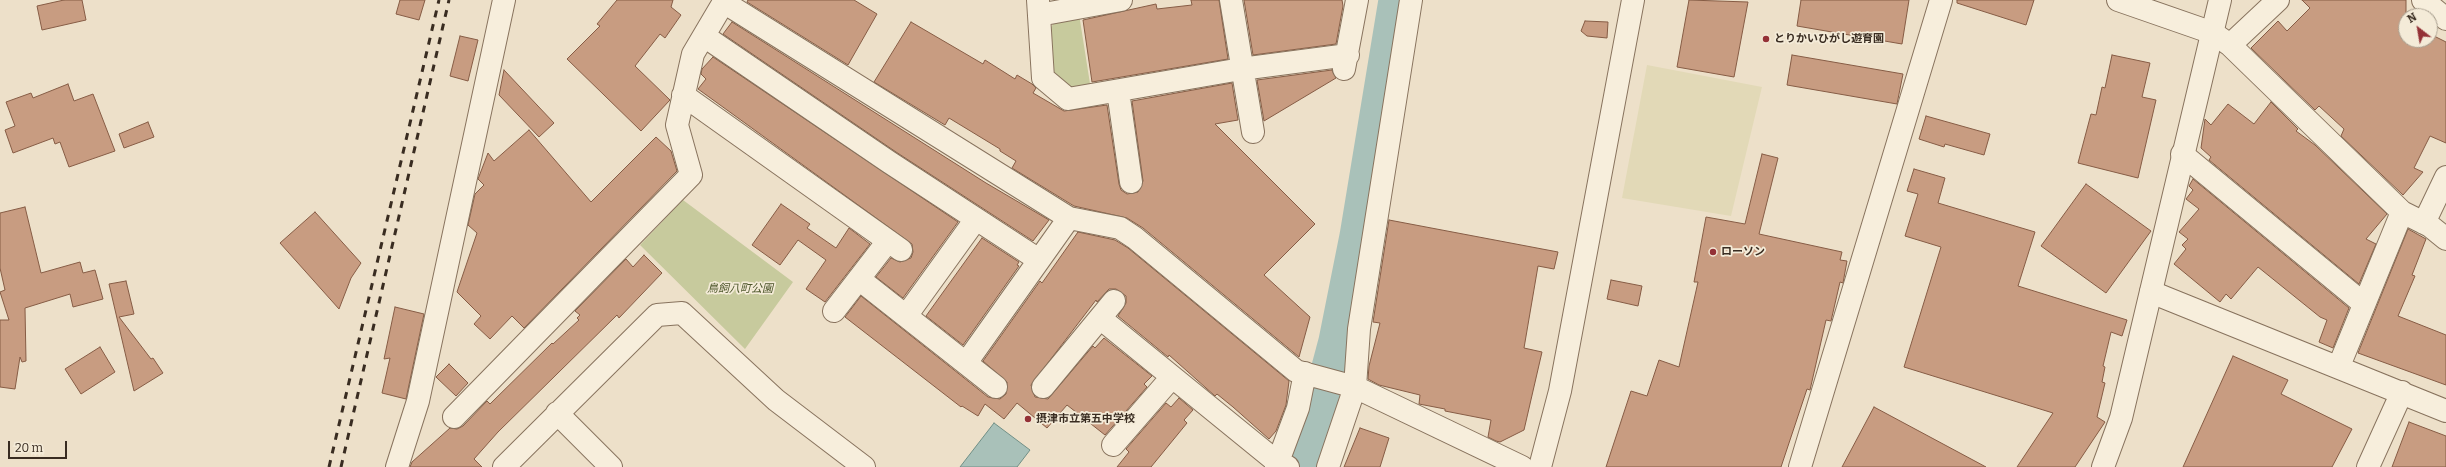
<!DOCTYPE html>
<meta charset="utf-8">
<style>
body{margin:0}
#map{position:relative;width:2446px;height:467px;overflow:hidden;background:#ede0c9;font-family:Bitter,serif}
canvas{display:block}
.north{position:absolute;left:2398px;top:8px;width:40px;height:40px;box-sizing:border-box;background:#f4ebd8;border:1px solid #a99f8f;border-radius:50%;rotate:329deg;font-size:11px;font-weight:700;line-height:16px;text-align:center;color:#392c21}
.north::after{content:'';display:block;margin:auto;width:14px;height:18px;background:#943136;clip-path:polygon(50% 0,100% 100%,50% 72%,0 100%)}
.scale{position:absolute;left:8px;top:441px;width:59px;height:18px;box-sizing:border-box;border:2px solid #392c21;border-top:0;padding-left:5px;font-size:12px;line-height:14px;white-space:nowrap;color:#392c21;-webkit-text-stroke:3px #f4ebd8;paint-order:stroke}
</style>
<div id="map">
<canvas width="2446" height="467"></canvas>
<div class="north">N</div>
<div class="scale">20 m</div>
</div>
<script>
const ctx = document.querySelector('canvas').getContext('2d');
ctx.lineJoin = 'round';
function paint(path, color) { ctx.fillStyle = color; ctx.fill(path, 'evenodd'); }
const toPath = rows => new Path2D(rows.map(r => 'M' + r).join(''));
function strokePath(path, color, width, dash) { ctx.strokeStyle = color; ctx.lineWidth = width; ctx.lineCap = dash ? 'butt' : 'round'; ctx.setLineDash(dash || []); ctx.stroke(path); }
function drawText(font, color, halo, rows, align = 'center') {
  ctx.font = font + ' Bitter,"Noto Sans JP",serif'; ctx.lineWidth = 3.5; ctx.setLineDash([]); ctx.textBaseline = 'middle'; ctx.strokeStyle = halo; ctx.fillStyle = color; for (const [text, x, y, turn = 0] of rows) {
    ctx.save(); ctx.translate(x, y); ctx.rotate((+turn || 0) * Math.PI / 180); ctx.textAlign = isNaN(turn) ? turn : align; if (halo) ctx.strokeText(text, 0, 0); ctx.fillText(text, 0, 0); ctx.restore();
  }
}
const farmland = toPath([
 [1647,65,1762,87,1731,216,1622,198]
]);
const green = toPath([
 [1079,14,1091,90,1076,93,1053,77,1050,29,1057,18],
 [683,200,793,282,745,349,640,245]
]);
const water = toPath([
 [994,423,1030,450,1017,467,960,467,994,423]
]);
const river = toPath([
 [1298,467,1320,401,1336,341,1357,236,1396,0]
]);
const building = toPath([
 [64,0,82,0,86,20,42,30,37,6,64,0],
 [400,0,425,0,419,20,396,14,400,0],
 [617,0,673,0,671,7,681,15,665,38,660,34,635,66,670,100,641,131,567,59,600,26,597,24,617,0],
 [748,0,854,0,877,14,848,65,747,2,748,0],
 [1191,0,1219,0,1228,59,1092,82,1083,20,1156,4,1157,9,1192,5,1191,0],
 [1244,0,1342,0,1343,6,1336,44,1253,55,1244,0],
 [1689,0,1748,2,1734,77,1677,67,1689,0],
 [1801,0,1909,0,1902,44,1797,26,1801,0],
 [1957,0,2034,0,2026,25,1957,3,1957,0],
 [2302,0,2406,0,2406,40,2430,40,2430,34,2446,42,2446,143,2430,136,2414,168,2423,172,2403,195,2341,136,2344,129,2319,106,2315,110,2251,48,2278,21,2287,31,2310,8,2302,0],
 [1585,21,1608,22,1607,38,1587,36,1581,31,1585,21],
 [732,22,986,183,1049,220,1033,241,896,152,723,34,732,22],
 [911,22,983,64,985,60,1015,79,1017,75,1032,84,1036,88,1033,93,1064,111,1107,105,1119,184,1121,190,1127,194,1138,192,1143,181,1132,101,1232,83,1238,120,1215,124,1315,224,1264,275,1310,317,1299,357,1143,228,1127,218,1074,206,1012,168,1016,161,1000,151,1000,149,949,118,945,125,874,82,911,22],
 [460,36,478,40,468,81,450,76,460,36],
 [1792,55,1903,74,1897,104,1787,85,1792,55],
 [2112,55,2150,63,2142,97,2156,100,2138,178,2078,163,2091,114,2096,115,2102,87,2105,88,2112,55],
 [713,57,958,222,903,298,876,277,891,258,900,262,911,258,913,252,912,244,698,89,706,79,701,74,702,69,713,57],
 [504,70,554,123,539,137,499,95,504,70],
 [1332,70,1336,78,1264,121,1257,80,1332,70],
 [68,84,74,101,93,94,115,151,69,167,60,142,55,144,53,138,13,153,5,130,15,126,6,102,31,93,33,98,68,84],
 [2271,102,2298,129,2296,131,2315,145,2387,214,2366,239,2376,244,2359,284,2209,160,2211,157,2201,148,2205,119,2211,125,2228,104,2254,124,2271,102],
 [1926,116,1990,134,1984,155,1945,144,1944,147,1919,139,1926,116],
 [148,122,154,137,124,148,119,134,148,122],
 [529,130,591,202,656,137,671,151,677,171,524,328,512,316,490,339,474,324,481,316,457,292,477,233,468,225,475,194,484,185,478,179,488,153,494,161,529,130],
 [1762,154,1778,158,1759,234,1842,252,1840,260,1847,261,1843,283,1840,282,1831,321,1826,320,1810,390,1807,389,1781,467,1606,467,1631,391,1647,396,1659,360,1679,367,1698,282,1694,282,1706,217,1745,224,1762,154],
 [1914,169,1945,178,1938,203,2035,232,2018,286,2127,320,2122,336,2111,332,2103,366,2105,367,2102,382,2105,383,2097,417,2105,422,2075,467,2017,467,2053,413,1904,367,1941,247,1905,236,1918,194,1907,191,1914,169],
 [2193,179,2349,308,2333,348,2319,342,2327,320,2320,317,2258,267,2231,299,2226,294,2220,302,2174,264,2186,249,2182,245,2188,239,2179,232,2199,209,2186,199,2193,190,2189,186,2193,179],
 [2086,184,2151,231,2106,293,2041,246,2086,184],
 [781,204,810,224,807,228,836,248,849,228,870,244,825,302,806,289,826,260,798,240,780,265,752,245,781,204],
 [25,207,41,273,80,262,83,273,95,270,103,299,73,307,70,294,25,308,26,361,22,362,20,357,15,389,0,387,0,320,9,320,0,292,5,290,0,268,0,213,25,207],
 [315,212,361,263,351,278,339,309,280,243,315,212],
 [1389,220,1558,252,1554,269,1538,266,1524,348,1542,352,1524,430,1500,442,1496,441,1488,437,1491,420,1445,411,1445,409,1419,404,1420,395,1379,385,1368,379,1369,366,1380,323,1373,322,1389,220],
 [2408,229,2426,239,2412,275,2415,276,2398,316,2446,335,2446,385,2358,353,2408,229],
 [1078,232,1115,240,1128,248,1289,381,1286,405,1276,431,1269,439,1233,407,1217,394,1215,396,1169,355,1168,357,1118,316,1126,303,1126,296,1116,289,1109,289,1097,302,1096,300,1031,385,1035,397,1048,399,1093,346,1095,348,1104,338,1152,376,1144,384,1147,387,1105,435,1067,405,1047,428,1017,403,1004,419,985,404,978,416,962,406,961,407,845,317,861,296,988,397,1000,399,1006,394,1007,382,983,361,1040,281,1042,283,1078,232],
 [982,238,1019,262,1017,265,1019,266,963,345,926,316,982,238],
 [644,255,662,273,619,318,617,315,498,432,474,459,482,467,410,467,412,462,450,428,457,429,463,426,487,401,490,404,552,343,553,344,579,320,577,318,580,315,575,311,626,259,633,267,644,255],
 [1611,280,1642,286,1638,306,1607,299,1611,280],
 [126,281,134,314,119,317,151,359,153,358,163,373,134,391,109,284,126,281],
 [395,307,424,314,406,399,382,393,390,358,384,359,395,307],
 [100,347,115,372,81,394,65,369,100,347],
 [2233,356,2288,380,2281,394,2352,429,2332,467,2183,467,2233,356],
 [449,364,468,383,456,396,436,377,449,364],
 [1179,398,1193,410,1184,420,1187,423,1151,467,1117,467,1129,452,1126,449,1166,403,1171,407,1179,398],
 [1874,407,1986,467,1842,467,1874,407],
 [2409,422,2446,436,2446,467,2392,467,2409,422],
 [1360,428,1389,438,1380,467,1344,467,1360,428]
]);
const minor = toPath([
 [1038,0,1043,78,1068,99,1241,69,1348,55],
 [1231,0,1253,132],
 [2118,0,2213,33,2230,45,2402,212,2430,226,2446,239],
 [2423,0,2446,19],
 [725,3,1069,218,1120,228,1135,238,1296,371,1355,387,1522,467],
 [1039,15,1121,0],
 [704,36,889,162,1039,260],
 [2230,45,2278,0],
 [1344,69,1357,0],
 [1118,91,1131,182],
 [683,95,901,250],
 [2182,154,2364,304],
 [2424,223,2446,177],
 [859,279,996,387],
 [2151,292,2446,411],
 [834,311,888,241],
 [906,316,976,219],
 [1100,318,1277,462,1288,467],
 [966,363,1069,218],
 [2339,366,2402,212],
 [1043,387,1114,301],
 [557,413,611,467],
 [454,417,691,175,677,125,693,54,725,0],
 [1113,445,1172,377],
 [397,467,418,401,504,0],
 [504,467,657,315,682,313,776,400,864,467],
 [1276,467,1298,408,1305,373],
 [1328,467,1355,387,1359,329,1411,0],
 [1800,467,1941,0],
 [2368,467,2402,392]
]);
const tertiary = toPath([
 [1540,467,1560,391,1633,0],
 [2103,467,2121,418,2220,0]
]);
const rail = toPath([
 [329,467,439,0],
 [341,467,449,0]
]);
const markers = [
 [1766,39,4,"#943136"],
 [1713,252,4,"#943136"],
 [1028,419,4,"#943136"]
];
const poiNames = [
 ["とりかいひがし遊育園",1774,39],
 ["ローソン",1721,252],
 ["摂津市立第五中学校",1036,419]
];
const parkNames = [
 ["鳥飼八町公園",740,289]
];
paint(farmland, '#e2d9b7');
paint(green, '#c7ca9d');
paint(water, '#a9c1b9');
strokePath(water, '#708f86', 1);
strokePath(river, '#a9c1b9', 35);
paint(building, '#c89c81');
strokePath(building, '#865c45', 1);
strokePath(minor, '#88735e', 24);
strokePath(tertiary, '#88735e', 24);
strokePath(minor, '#f7eedc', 22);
strokePath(tertiary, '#f7eedc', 22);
strokePath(rail, '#392c21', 3, [7, 7]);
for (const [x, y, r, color] of markers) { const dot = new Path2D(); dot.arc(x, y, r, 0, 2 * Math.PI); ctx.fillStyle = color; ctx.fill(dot); strokePath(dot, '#f4ebd8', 1.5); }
drawText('bold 11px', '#392c21', '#f4ebd8', poiNames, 'left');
drawText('italic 11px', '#4b5529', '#f4ebd8', parkNames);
</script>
